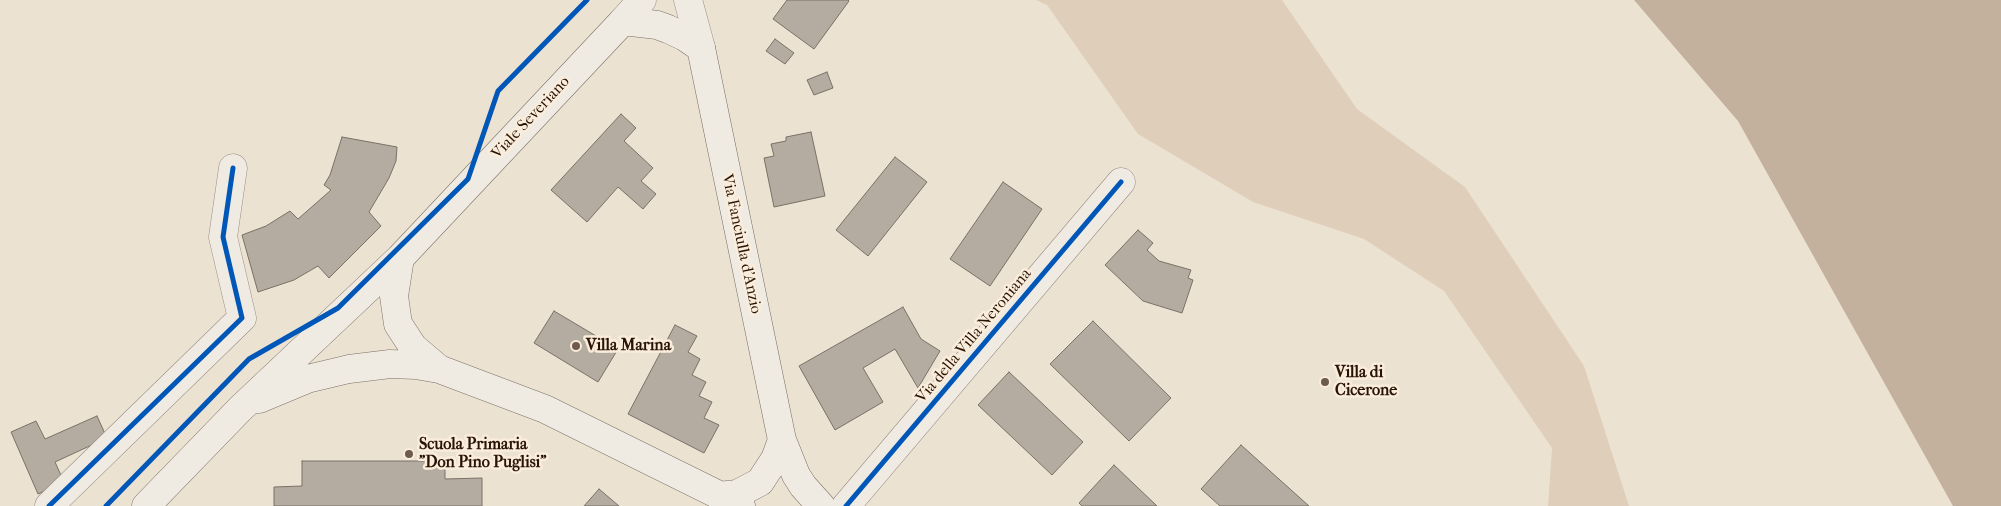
<!DOCTYPE html>
<style>
body{margin:0}
canvas{display:block;background:#ece2d2}
</style>
<canvas width="2001" height="506"></canvas>
<script>
const ctx = document.querySelector('canvas').getContext('2d');
ctx.lineJoin = 'round';
function paint(path, color) { ctx.fillStyle = color; ctx.fill(path, 'evenodd'); }
const toPath = rows => new Path2D(rows.map(r => 'M' + r).join(''));
function strokePath(path, color, width, dash) { ctx.strokeStyle = color; ctx.lineWidth = width; ctx.lineCap = dash ? 'butt' : 'round'; ctx.setLineDash(dash || []); ctx.stroke(path); }
function drawText(font, color, halo, rows, align = 'center') {
  ctx.font = font + ' "IM FELL French Canon",serif'; ctx.lineWidth = 5; ctx.setLineDash([]); ctx.textBaseline = 'middle'; ctx.strokeStyle = halo; ctx.fillStyle = color; for (const [text, x, y, turn = 0] of rows) {
    ctx.save(); ctx.translate(x, y); ctx.rotate((+turn || 0) * Math.PI / 180); ctx.textAlign = isNaN(turn) ? turn : align; if (halo) ctx.strokeText(text, 0, 0); ctx.fillText(text, 0, 0); ctx.restore();
  }
}
const green = toPath([
 [1036,0,1282,0,1357,109,1465,187,1584,366,1629,506,1548,506,1552,448,1444,291,1364,239,1253,202,1138,134,1047,5]
]);
const water = toPath([
 [1634,0,2001,0,2001,506,1953,506,1738,121]
]);
const building = toPath([
 [787,0,848,0,849,1,814,49,773,19,787,0],
 [775,39,794,53,785,64,766,51,775,39],
 [827,72,833,88,814,95,807,80,827,72],
 [621,114,636,128,624,141,653,168,641,181,656,194,643,209,618,187,587,222,551,190,621,114],
 [811,132,825,196,774,207,764,158,774,156,771,144,786,141,786,137,811,132],
 [342,137,397,147,396,161,389,178,369,212,381,226,329,278,318,266,294,280,258,292,242,235,266,226,290,211,298,219,331,190,324,185,330,175,342,137],
 [895,157,927,182,868,256,836,230,895,157],
 [1003,182,1042,209,990,286,950,259,1003,182],
 [1138,230,1153,243,1147,250,1159,261,1191,270,1188,278,1193,280,1182,313,1143,301,1105,265,1138,230],
 [903,307,921,339,940,351,918,388,895,349,863,368,883,402,835,430,799,366,903,307],
 [554,311,618,349,598,382,534,343,554,311],
 [1093,321,1171,398,1129,441,1050,364,1093,321],
 [675,325,697,336,688,352,700,359,692,375,706,382,699,396,712,402,704,418,719,425,704,453,628,414,675,325],
 [1009,372,1083,442,1052,475,978,405,1009,372],
 [97,416,107,438,55,462,64,482,38,494,11,432,36,421,45,439,97,416],
 [1241,445,1309,506,1220,506,1201,489,1241,445],
 [302,461,445,461,445,479,482,478,482,506,274,506,274,487,302,486,302,461],
 [1114,465,1157,506,1082,506,1079,503,1114,465],
 [599,489,619,506,584,506,599,489]
]);
const minor = toPath([
 [49,506,242,318,223,237,233,168],
 [846,506,1121,182]
]);
const tertiary = toPath([
 [688,0,701,48],
 [623,21,642,0]
]);
const secondary = toPath([
 [400,258,394,296,398,324,413,347,439,369],
 [259,399,307,379,349,369,390,364,416,365,439,369,545,409,741,506],
 [719,496,737,494,760,482,775,459,782,440],
 [146,506,240,409,400,258,623,21,657,25,668,29,685,37,701,48,782,440,796,475,803,486,821,506]
]);
const cycleway = toPath([
 [49,506,242,318,223,237,233,168],
 [106,506,249,359,338,308,468,179,498,91,587,0],
 [846,506,1121,182]
]);
const markers = [
 [576,346,5,"#6d5b4d"],
 [1325,382,5,"#6d5b4d"],
 [409,454,5,"#6d5b4d"]
];
const streetNames = [
 ["Viale Severiano",531,118,-47],
 ["Via Fanciulla d'Anzio",741,244,78],
 ["Via della Villa Neroniana",974,336,-50]
];
const poiNames = [
 ["Villa Marina",586,346],
 ["Villa di",1335,373],
 ["Cicerone",1335,391],
 ["Scuola Primaria",419,445],
 ["\"Don Pino Puglisi\"",419,463]
];
paint(green, '#dfcfba');
paint(water, '#c3b19d');
paint(building, '#b4aca0');
strokePath(building, '#7a7167', 1);
strokePath(minor, '#968d83', 29);
strokePath(tertiary, '#968d83', 29);
strokePath(secondary, '#7a7167', 29);
strokePath(minor, '#efeae2', 28);
strokePath(tertiary, '#efeae2', 28);
strokePath(secondary, '#efeae2', 28);
strokePath(cycleway, '#0057b8', 5);
for (const [x, y, r, color] of markers) { const dot = new Path2D(); dot.arc(x, y, r, 0, 2 * Math.PI); ctx.fillStyle = color; ctx.fill(dot); strokePath(dot, '#faeddb', 2); }
drawText('16px', '#281305', '#faeddb', streetNames);
drawText('bold 16px', '#281305', '#faeddb', poiNames, 'left');
</script>
